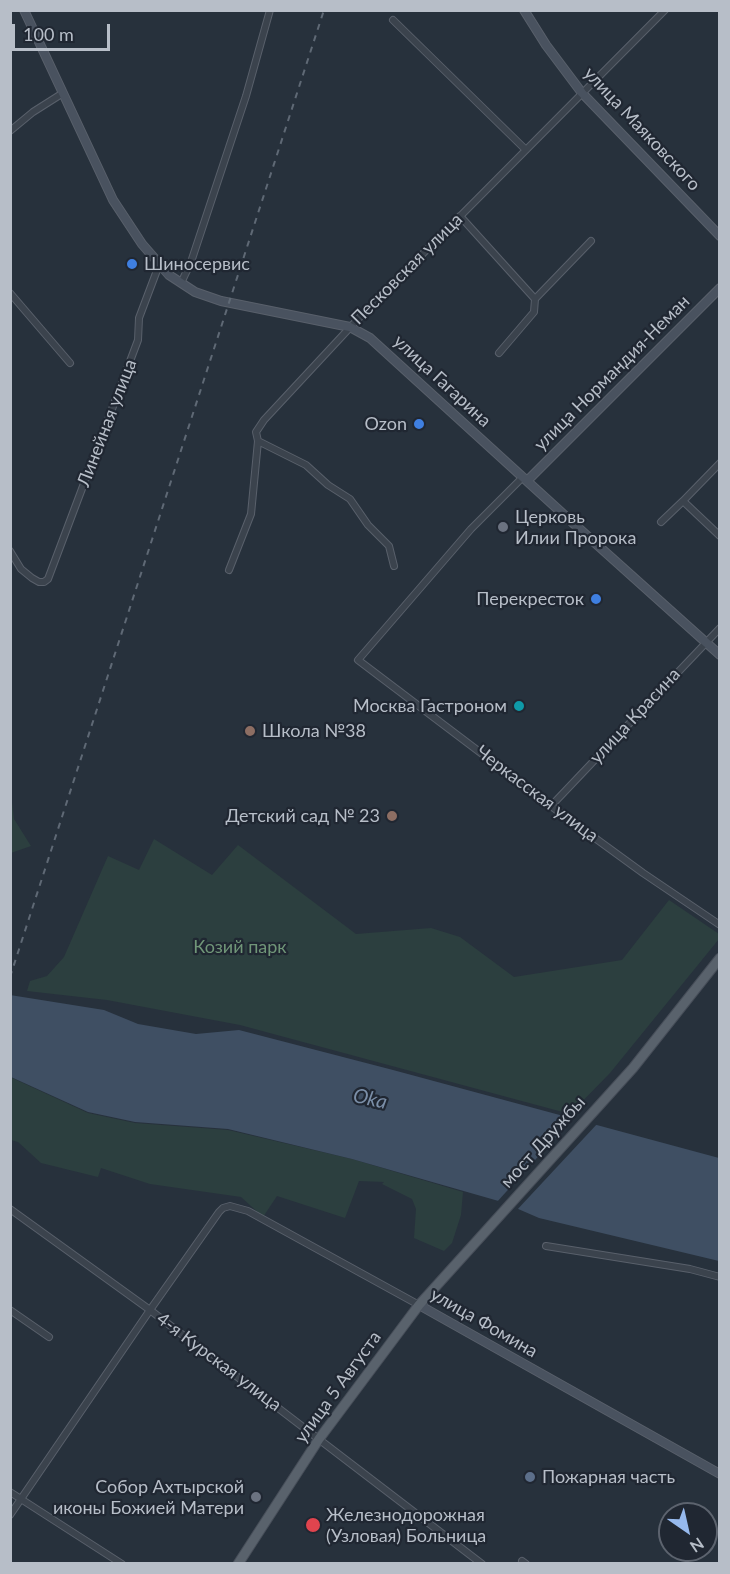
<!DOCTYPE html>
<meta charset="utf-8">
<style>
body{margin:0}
#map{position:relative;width:730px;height:1574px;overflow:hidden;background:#27313c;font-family:Lato,sans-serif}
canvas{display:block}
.frame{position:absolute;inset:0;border:12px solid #b7bec8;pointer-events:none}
.north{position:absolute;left:658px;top:1502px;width:60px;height:60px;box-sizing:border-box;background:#202732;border:2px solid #5c636e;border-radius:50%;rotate:146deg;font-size:16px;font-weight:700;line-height:24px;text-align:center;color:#b7bec8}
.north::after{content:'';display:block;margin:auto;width:21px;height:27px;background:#96b9ed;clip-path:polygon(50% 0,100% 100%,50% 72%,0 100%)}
.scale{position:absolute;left:12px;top:24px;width:98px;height:27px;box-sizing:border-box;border:3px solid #b7bec8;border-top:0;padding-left:8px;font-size:18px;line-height:21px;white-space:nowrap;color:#b7bec8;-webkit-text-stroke:4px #202732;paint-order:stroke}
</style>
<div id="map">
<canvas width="730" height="1574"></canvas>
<div class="frame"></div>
<div class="north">N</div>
<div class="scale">100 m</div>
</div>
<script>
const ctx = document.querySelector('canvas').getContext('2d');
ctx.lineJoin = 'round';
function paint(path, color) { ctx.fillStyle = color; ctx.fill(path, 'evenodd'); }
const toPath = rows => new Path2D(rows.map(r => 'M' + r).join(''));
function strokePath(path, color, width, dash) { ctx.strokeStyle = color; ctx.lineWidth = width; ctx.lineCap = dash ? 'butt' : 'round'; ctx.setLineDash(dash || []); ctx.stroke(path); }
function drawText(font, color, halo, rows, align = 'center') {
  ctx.font = font + ' Lato,sans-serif'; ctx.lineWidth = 4.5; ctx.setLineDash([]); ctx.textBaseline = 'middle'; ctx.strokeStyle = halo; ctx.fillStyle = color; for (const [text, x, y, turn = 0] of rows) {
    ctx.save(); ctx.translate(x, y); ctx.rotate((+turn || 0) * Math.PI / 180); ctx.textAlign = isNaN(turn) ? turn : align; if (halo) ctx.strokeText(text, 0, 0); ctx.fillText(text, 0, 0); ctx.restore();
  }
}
const green = toPath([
 [10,785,14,819,31,846,11,853],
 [154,839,212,875,238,845,356,934,431,928,460,937,514,977,622,960,669,900,719,934,719,939,610,1073,570,1114,240,1025,107,1000,27,991,30,981,47,976,64,957,108,856,139,870],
 [10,1077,88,1113,135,1123,228,1130,352,1159,463,1192,461,1215,452,1243,444,1251,414,1238,416,1209,412,1199,382,1184,384,1182,359,1181,345,1218,277,1196,263,1217,241,1197,150,1184,101,1168,98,1177,41,1163,18,1142,11,1140]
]);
const water = toPath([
 [10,995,104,1010,138,1024,196,1034,239,1030,393,1070,719,1158,719,1261,539,1218,502,1202,352,1159,228,1129,135,1122,88,1112,11,1077]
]);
const pier = toPath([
 [574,1117,598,1123,516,1211,496,1203]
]);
const street = toPath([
 [393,20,526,150],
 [10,131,33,112,63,93],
 [460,216,535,299],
 [181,283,191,262,246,96,270,10],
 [10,293,70,363],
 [499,353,534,312,535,299,591,241],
 [258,441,306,465,328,485,350,499,368,525,389,546,394,566],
 [720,463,683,501,720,536],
 [523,477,471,529,358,660,551,806,643,873,720,925],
 [661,522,683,501],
 [10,551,21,569,32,578,39,582,44,582,48,579,138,340,139,318,159,265],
 [229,570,251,514,258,441,256,432,264,420,357,320,665,10],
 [551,806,720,628],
 [10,1209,150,1310,482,1564],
 [546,1246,690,1269,720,1277],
 [10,1310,49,1337],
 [10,1492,122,1564],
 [10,1515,150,1310,219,1212,223,1208,230,1206,248,1211,419,1305],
 [522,1561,526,1564]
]);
const secondary = toPath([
 [24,10,113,200,142,244,169,275,195,292,221,301,350,327,370,338,584,533,720,655],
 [524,10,546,45,582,93,720,236],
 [527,481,720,288],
 [419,1305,720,1474]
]);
const primary = toPath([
 [238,1564,319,1439,419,1305,633,1068,720,958]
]);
const rail = toPath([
 [10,977,324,10]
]);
const markers = [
 [132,264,6,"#3f7fe0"],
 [419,424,6,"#3f7fe0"],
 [503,527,6,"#6b7280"],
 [596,599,6,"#3f7fe0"],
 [519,706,6,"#0f9aa8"],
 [250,731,6,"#8d6e63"],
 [392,816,6,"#8d6e63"],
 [530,1477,6,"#5c6f8a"],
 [256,1497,6,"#6b7280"],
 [313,1525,8,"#e0444e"]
];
const streetNames = [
 ["улица Маяковского",642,129,47],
 ["Песковская улица",407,269,-45],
 ["улица Нормандия-Неман",612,373,-45],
 ["улица Гагарина",442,381,43],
 ["Линейная улица",107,423,-69],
 ["улица Красина",635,716,-47],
 ["Черкасская улица",537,794,37],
 ["мост Дружбы",543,1142,-48],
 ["улица Фомина",484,1323,30],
 ["4-я Курская улица",219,1362,37],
 ["улица 5 Августа",338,1387,-54]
];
const poiNames = [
 ["Шиносервис",144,264],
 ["Ozon",407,424,"right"],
 ["Церковь",515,517],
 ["Илии Пророка",515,538],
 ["Перекресток",584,599,"right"],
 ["Москва Гастроном",507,706,"right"],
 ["Школа №38",262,731],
 ["Детский сад № 23",380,816,"right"],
 ["Пожарная часть",542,1477],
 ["Собор Ахтырской",244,1487,"right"],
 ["иконы Божией Матери",244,1508,"right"],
 ["Железнодорожная",326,1515],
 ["(Узловая) Больница",326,1536]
];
const parkNames = [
 ["Козий парк",240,947]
];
const waterNames = [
 ["Oka",370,1099,13]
];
paint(green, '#2c3f3f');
paint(water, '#3f4f63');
paint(pier, '#27313c');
strokePath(street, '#59606b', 8);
strokePath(secondary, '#59606b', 10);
strokePath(primary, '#474e59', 11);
strokePath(street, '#3b434d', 6);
strokePath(secondary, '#49525f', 8);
strokePath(primary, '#59626c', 9);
strokePath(rail, '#5f6975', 2, [6, 6]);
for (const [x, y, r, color] of markers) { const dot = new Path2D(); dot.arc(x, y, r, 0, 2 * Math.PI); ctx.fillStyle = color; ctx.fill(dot); strokePath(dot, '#202732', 2); }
drawText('18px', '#b7bec8', '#202732', streetNames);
drawText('18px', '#b7bec8', '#202732', poiNames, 'left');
drawText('18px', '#709678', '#202732', parkNames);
drawText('italic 20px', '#7b8fa8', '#202732', waterNames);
</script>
